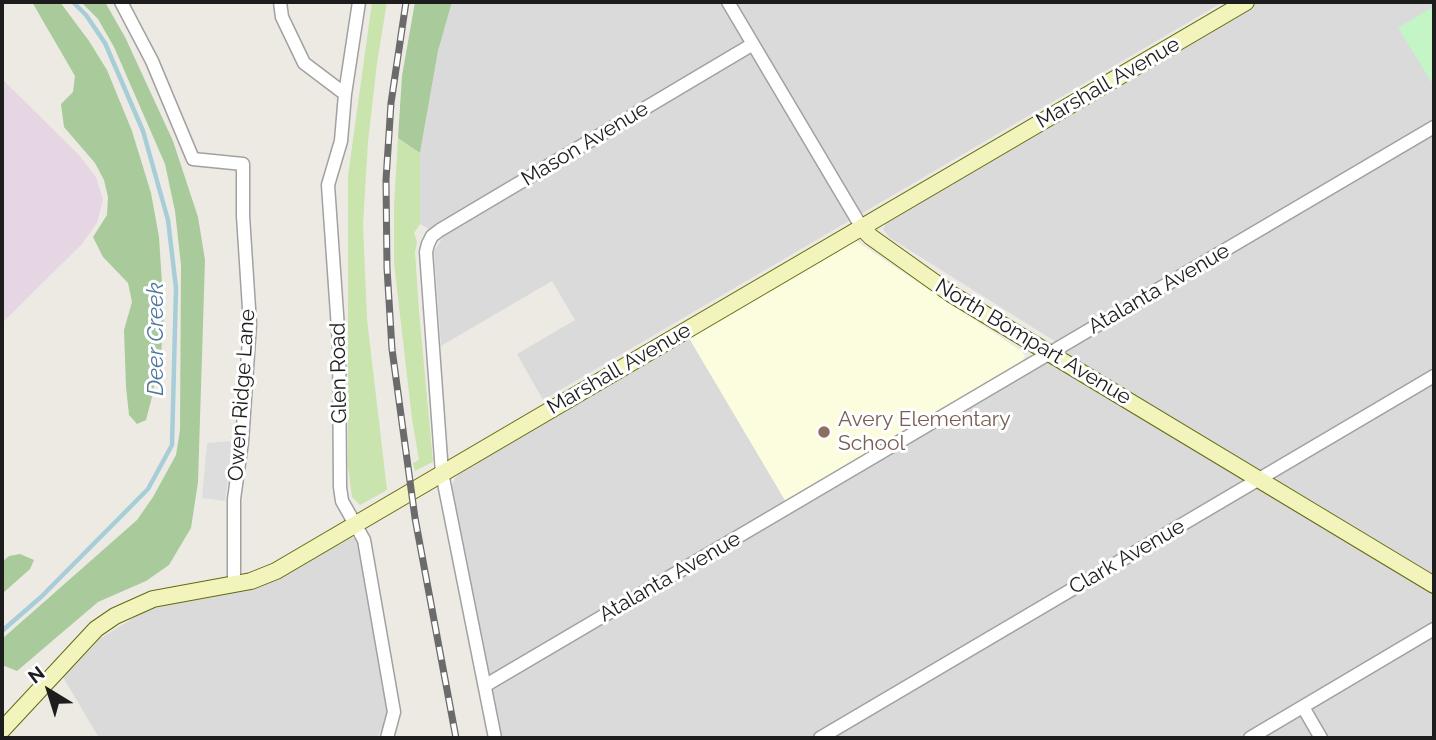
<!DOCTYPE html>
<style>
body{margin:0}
#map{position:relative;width:1436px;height:740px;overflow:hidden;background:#edeae4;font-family:Raleway,sans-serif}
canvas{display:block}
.frame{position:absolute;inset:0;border:4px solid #1d1d1d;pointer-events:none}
.north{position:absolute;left:14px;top:656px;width:70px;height:70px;-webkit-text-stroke:5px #fff;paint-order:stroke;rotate:322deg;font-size:19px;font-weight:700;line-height:28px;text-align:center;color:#1d1d1d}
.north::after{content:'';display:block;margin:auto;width:24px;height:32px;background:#1d1d1d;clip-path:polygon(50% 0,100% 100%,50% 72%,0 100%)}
</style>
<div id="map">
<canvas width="1436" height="740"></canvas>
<div class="frame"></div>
<div class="north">N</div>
</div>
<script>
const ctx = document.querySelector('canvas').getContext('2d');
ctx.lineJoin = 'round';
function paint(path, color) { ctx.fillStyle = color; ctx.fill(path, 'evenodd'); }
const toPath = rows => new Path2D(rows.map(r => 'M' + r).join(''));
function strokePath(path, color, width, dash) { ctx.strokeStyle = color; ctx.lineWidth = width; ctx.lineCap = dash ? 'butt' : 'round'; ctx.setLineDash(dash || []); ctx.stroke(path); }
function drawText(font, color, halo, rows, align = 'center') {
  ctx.font = font + ' Raleway,sans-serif'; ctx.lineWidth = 6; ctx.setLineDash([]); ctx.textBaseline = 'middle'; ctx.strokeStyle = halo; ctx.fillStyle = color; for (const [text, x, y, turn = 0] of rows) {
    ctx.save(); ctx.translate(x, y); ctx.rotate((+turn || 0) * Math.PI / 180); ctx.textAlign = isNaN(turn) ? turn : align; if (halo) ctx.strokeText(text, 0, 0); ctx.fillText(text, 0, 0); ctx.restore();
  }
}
const residential = toPath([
 [452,2,1223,2,543,400,517,354,575,320,552,281,441,346,434,251,443,237,420,224,420,153,438,51],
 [1259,2,1434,2,1434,738,499,738,452,486,455,478,466,468,689,338,792,512,1069,350,890,238,883,229,886,223],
 [349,537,355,538,358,544,388,710,386,721,377,738,99,738,63,677,101,638,145,611,165,605,248,590,267,583]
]);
const industrial = toPath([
 [2,79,79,155,96,177,103,200,97,223,82,244,2,323]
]);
const education = toPath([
 [856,241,1021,351,1025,356,1022,361,786,502,689,338]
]);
const grass = toPath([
 [372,2,387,2,377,63,368,142,363,224,367,319,387,490,360,505,352,497,348,466,348,176],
 [398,138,420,153,420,224,414,233,417,242,415,252,419,311,433,462,415,471,413,463,419,460,412,419,394,263,394,206]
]);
const forest = toPath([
 [32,2,60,2,89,41,107,70,132,131,151,193,159,237,164,314,161,354,151,401,146,420,137,424,129,415,126,387,124,330,132,302,128,283,103,257,93,237,107,215,108,197,104,180,95,163,64,127,61,104,73,92,75,76],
 [81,2,105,2,125,37,173,141,198,217,205,260,198,482,191,528,169,565,146,581,98,602,17,671,2,665,2,639,137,520,153,497,176,455,180,430,181,265,175,211,165,164,114,47,98,19],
 [415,2,452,2,438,51,420,153,398,138,402,76],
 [20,554,34,560,30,569,2,594,2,562,9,556]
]);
const park = toPath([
 [1434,6,1434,86,1398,28]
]);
const parking = toPath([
 [233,441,225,501,202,498,207,443]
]);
const stream = toPath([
 [2,631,41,597,148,489,172,445,176,288,168,220,143,131,105,43,86,15,73,2]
]);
const street = toPath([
 [121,2,152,61,193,159,243,164,243,216,250,324,242,442,234,499,234,585],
 [280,2,282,17,304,63,345,94],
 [359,2,345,94,341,141,328,185,339,343,340,487,342,501,364,540,394,712,387,738],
 [728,2,862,228],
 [486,685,1434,127],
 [1303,707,1321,738],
 [495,738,442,473,426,252,428,244,432,236,440,230,753,44],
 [820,738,1434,376],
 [1250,738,1434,629]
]);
const secondary = toPath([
 [862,228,871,237,951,294,1434,585],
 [2,730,96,629,115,616,153,599,251,581,276,571,1246,2]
]);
const rail = toPath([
 [406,2,391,103,386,180,387,268,392,349,415,518,456,738]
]);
const markers = [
 [824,432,7,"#8d6e63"]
];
const streetNames = [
 ["Marshall Avenue",1108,83,-30],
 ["Mason Avenue",585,144,-31],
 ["Atalanta Avenue",1159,289,-30],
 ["North Bompart Avenue",1033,342,31],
 ["Marshall Avenue",619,369,-30],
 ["Glen Road",339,373,-91],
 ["Owen Ridge Lane",242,395,-86],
 ["Clark Avenue",1127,557,-30],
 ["Atalanta Avenue",670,577,-30]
];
const educationNames = [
 ["Avery Elementary",838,420],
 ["School",838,444]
];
const waterNames = [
 ["Deer Creek",156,339,-90]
];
paint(residential, '#dbdada');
paint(industrial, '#e6d6e3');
paint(education, '#fcfcde');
paint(grass, '#c9e4ad');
paint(forest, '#a9ca9b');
paint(park, '#c3f5c7');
paint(parking, '#ddd');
strokePath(stream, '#a7cdd8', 4.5);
strokePath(street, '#a1a1a1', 15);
strokePath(secondary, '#626b0d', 18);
strokePath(street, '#fff', 12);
strokePath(secondary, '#f2f4bb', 16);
strokePath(rail, '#6b6b6b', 7);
strokePath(rail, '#fff', 4.5, [13]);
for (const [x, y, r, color] of markers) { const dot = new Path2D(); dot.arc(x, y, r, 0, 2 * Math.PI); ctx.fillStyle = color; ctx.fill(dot); strokePath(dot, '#fff', 2.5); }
drawText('21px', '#1d1d1d', '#fff', streetNames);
drawText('21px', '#785e54', '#fff', educationNames, 'left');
drawText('italic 23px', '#4e779e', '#fff', waterNames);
</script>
